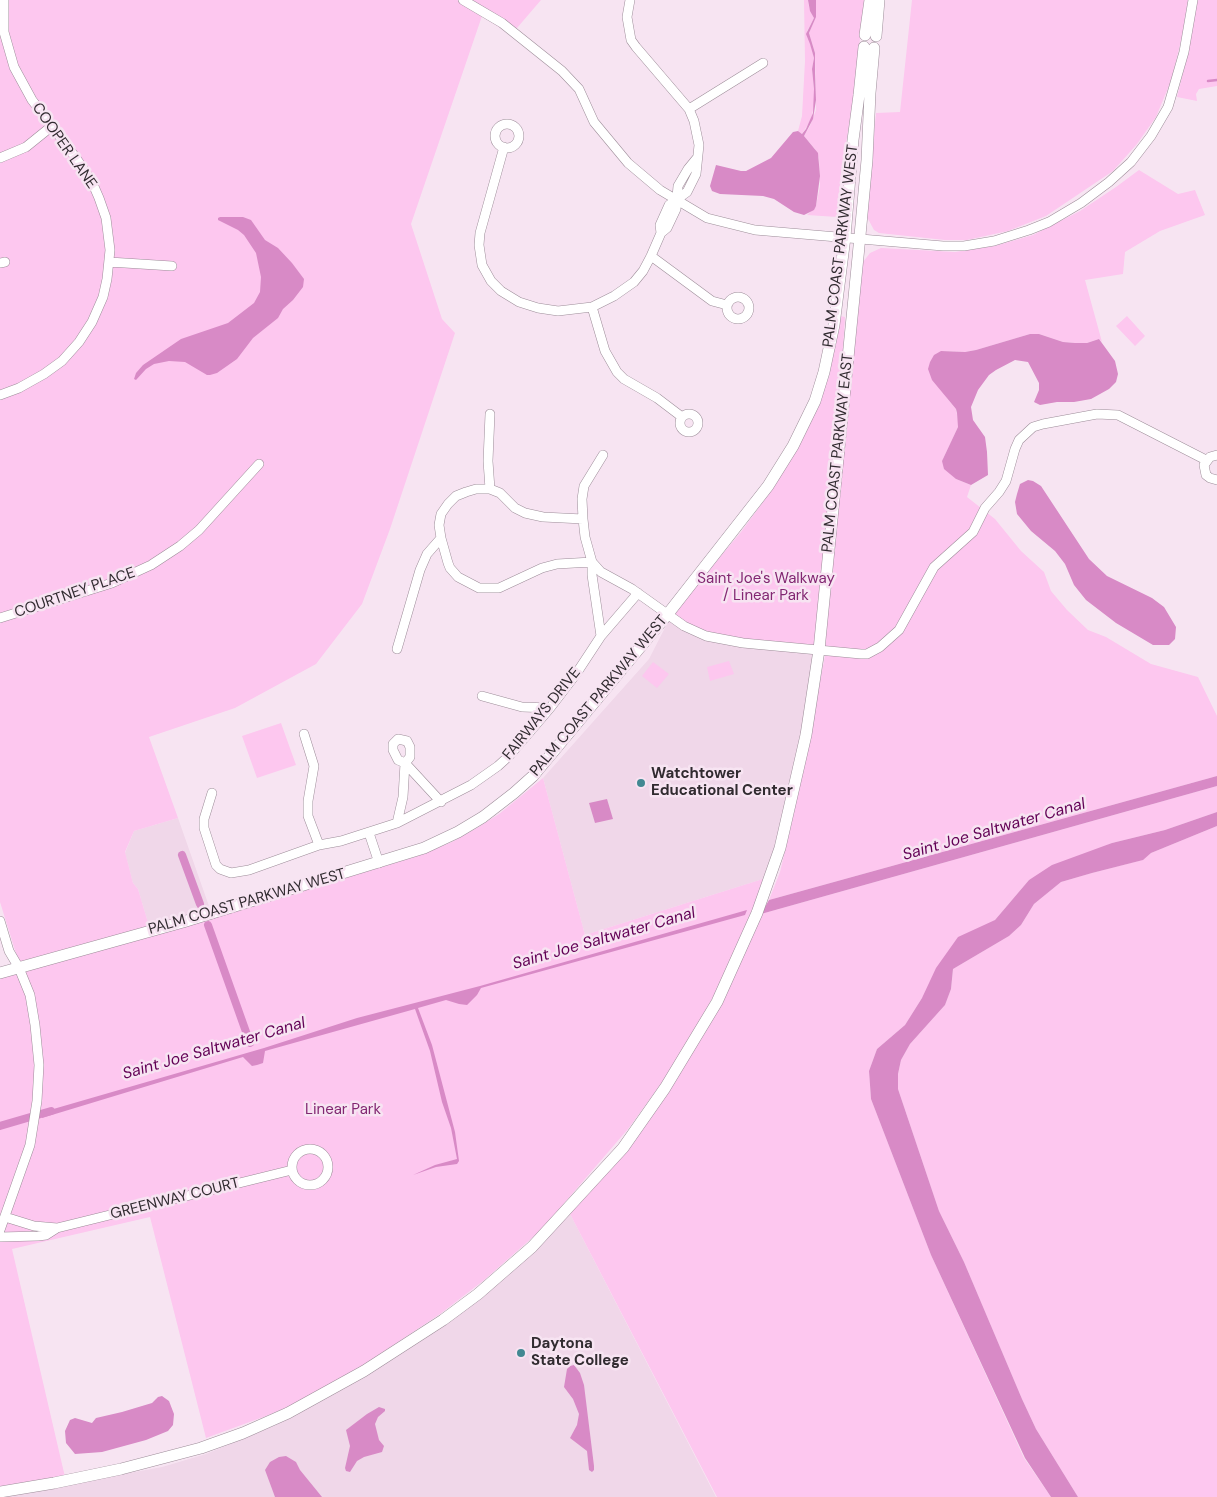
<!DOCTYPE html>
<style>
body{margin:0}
canvas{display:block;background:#f7e4f2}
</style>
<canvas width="1217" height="1497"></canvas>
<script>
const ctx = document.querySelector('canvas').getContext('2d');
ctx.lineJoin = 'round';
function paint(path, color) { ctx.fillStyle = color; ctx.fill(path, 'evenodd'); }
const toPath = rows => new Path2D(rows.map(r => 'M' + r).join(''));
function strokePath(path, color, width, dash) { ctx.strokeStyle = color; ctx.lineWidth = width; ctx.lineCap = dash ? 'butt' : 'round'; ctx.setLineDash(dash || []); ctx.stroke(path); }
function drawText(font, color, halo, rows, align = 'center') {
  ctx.font = font + ' "DM Sans",sans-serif'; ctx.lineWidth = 5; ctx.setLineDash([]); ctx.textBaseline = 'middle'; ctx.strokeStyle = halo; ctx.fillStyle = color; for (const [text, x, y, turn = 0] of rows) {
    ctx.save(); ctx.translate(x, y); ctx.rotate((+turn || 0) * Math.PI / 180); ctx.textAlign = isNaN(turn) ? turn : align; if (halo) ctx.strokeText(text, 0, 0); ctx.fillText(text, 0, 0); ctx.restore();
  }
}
const built = toPath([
 [672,614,780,643,815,645,802,735,777,847,766,878,585,935,543,778,649,659],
 [178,818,210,909,149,926,138,889,133,883,125,853,134,831],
 [569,1212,716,1497,0,1497,162,1467,206,1454,274,1426,356,1381,443,1325]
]);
const green = toPath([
 [0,0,541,0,511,35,482,16,411,224,442,319,455,333,390,529,362,604,316,664,235,708,149,737,178,818,134,831,125,852,133,883,138,889,149,926,19,963,0,902],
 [804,0,808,0,809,7,814,18,807,31,814,58,812,69,814,89,814,105,811,120,802,134,798,131,802,116,805,61],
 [816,0,864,0,854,95,841,174,837,217,807,215,816,206,820,186,819,158,815,149,804,136,810,126,816,110,815,53,809,33,816,17],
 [912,0,1188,0,1182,37,1171,81,1156,117,1137,144,1113,171,1046,216,1008,231,967,240,945,240,879,233,874,230,867,217,876,113,900,112],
 [1197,0,1217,0,1217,86,1199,89,1196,94,1197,101,1177,97,1188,53],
 [1139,170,1178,194,1195,190,1205,215,1160,231,1125,252,1123,274,1085,280,1102,342,1099,339,1087,343,1075,343,1063,342,1039,334,1030,334,976,350,965,352,941,351,946,397,956,409,958,420,958,427,942,461,956,479,971,485,967,497,995,519,1021,551,1044,572,1051,591,1067,610,1088,630,1106,637,1151,664,1198,677,1217,716,1217,776,769,900,780,872,792,822,825,656,826,615,863,262,870,253,881,248,955,252,995,246,1033,235,1080,211,1116,187],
 [840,316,845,317,840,397,815,645,727,638,706,634,672,614,741,532,769,494,795,453,829,377],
 [1127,316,1145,336,1135,346,1116,326],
 [729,661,734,674,710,681,707,667],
 [653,662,669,674,657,688,642,676],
 [281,723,296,765,257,778,242,736],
 [543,778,585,935,766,878,723,978,696,1029,663,1081,628,1129,541,1230,483,1281,440,1314,362,1366,299,1402,266,1416,206,1438,150,1217,12,1249,65,1477,0,1488,0,977,213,918,415,857,452,842,477,828,499,814],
 [1217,786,1217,812,1165,830,1112,843,1029,880,995,920,922,998,905,1025,877,1049,869,1071,871,1099,931,1255,1024,1458,1051,1497,717,1497,569,1212,626,1151,761,914],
 [1217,826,1217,1497,1078,1497,1036,1429,1022,1399,964,1262,939,1211,898,1089,898,1074,901,1060,910,1044,945,1005,951,989,953,969,1009,936,1021,925,1034,904,1061,882,1092,873,1142,860,1151,853]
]);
const water = toPath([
 [808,0,816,0,816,17,809,33,815,53,815,73,816,100,813,119,804,136,818,153,820,176,816,206,814,210,804,215,794,212,774,199,763,196,720,194,712,191,710,186,716,165,741,171,746,171,771,158,793,132,798,131,802,134,806,129,813,113,814,89,812,69,814,58,810,44,806,34,814,18,810,11],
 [243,217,251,220,265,240,278,248,292,263,304,279,303,287,293,300,283,309,278,318,253,338,237,359,217,373,210,375,207,375,185,362,169,361,154,364,146,369,136,380,134,379,136,373,143,365,181,339,228,323,254,303,260,292,261,277,256,253,244,235,238,230,218,220,218,218,220,217],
 [1030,334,1039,334,1063,342,1075,343,1087,343,1099,339,1115,361,1118,374,1116,382,1109,389,1091,399,1074,402,1057,402,1040,405,1034,402,1039,390,1039,383,1028,362,1015,360,996,370,989,375,978,390,971,407,973,420,985,437,987,452,988,475,971,485,956,479,944,469,942,461,958,427,957,413,956,409,932,380,928,369,930,362,934,355,941,351,965,352,976,350],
 [1028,480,1033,481,1041,486,1089,559,1107,576,1152,598,1164,607,1176,627,1175,639,1169,645,1153,645,1116,623,1086,600,1074,585,1065,564,1055,551,1031,531,1017,514,1015,502,1017,494,1020,484],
 [1217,776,1217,786,761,914,769,900],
 [607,799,613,819,595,823,589,803],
 [1217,812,1217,826,1151,853,1143,860,1092,873,1061,882,1034,904,1021,925,1009,936,953,969,951,989,945,1005,910,1044,901,1060,898,1074,898,1089,939,1211,964,1262,1022,1399,1036,1429,1078,1497,1051,1497,1025,1458,931,1255,871,1099,869,1071,877,1049,905,1025,922,998,936,968,958,937,995,920,1029,880,1052,865,1112,843,1165,830],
 [747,910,745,915,481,988,477,995,467,1005,459,1004,446,1000,418,1008,432,1045,455,1132,459,1161,457,1164,436,1167,413,1175,435,1165,457,1159,451,1128,442,1102,430,1051,415,1009,265,1051,263,1063,257,1065,252,1066,243,1057,42,1118,43,1112,264,1048,357,1018,480,986],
 [574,1365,580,1373,584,1385,594,1466,594,1470,592,1472,589,1470,587,1451,570,1438,577,1425,579,1414,573,1399,564,1387,567,1369,570,1366],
 [162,1396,169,1401,174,1414,173,1425,168,1431,146,1440,102,1452,75,1454,66,1443,65,1431,70,1420,75,1418,92,1423,96,1418,122,1412,152,1403,158,1397],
 [379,1407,385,1409,385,1411,378,1417,375,1424,379,1440,384,1446,382,1452,364,1457,357,1461,350,1472,346,1471,345,1468,350,1446,346,1430,367,1414],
 [286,1456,296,1462,300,1470,322,1497,275,1497,265,1470,270,1462,279,1457]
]);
const stream = toPath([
 [1208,81,1217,80]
]);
const canal = toPath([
 [182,855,200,904],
 [208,925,250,1043],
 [0,1126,51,1111]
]);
const minor = toPath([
 [463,0,502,23,562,71,579,89,594,122,628,163,660,190,707,218,755,230,943,246,964,246,994,241,1029,230,1049,222,1081,203,1109,182,1131,162,1151,136,1168,107,1184,52,1193,0],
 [689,109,763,63],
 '495 136a12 12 0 1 1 24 0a12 12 0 1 1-24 0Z',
 [504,147,480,233,479,245,482,265,491,281,501,291,519,302,538,308,558,311,592,307,614,296,634,282,643,271,651,256,661,233,660,225,669,205,687,192,696,174,699,145,694,121,689,109,636,47,631,40,627,17,630,0],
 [0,158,26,147,52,126],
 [661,233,667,228,676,209,678,186,688,169,697,158],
 [651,256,712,301,727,305],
 [109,262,172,266],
 [0,263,5,262],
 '727 308a11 11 0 1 1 22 0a11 11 0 1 1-22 0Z',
 [592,307,605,351,617,372,624,379,657,398,682,417],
 [0,395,19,388,44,374,62,361,79,342,92,322,103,297,107,279,110,250,106,218,99,198,92,182,76,158,32,100,14,67,4,32,4,0],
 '680 423a9 9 0 1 1 18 0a9 9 0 1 1-18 0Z',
 [490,414,488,461,490,489],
 [1217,455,1210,457,1204,465,1206,475,1210,478,1217,480],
 [583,519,582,499,584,486,603,455],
 [0,618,112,583,151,565,180,546,199,530,259,464],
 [601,636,592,575,592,562,585,537,583,519,543,517,525,513,515,508,500,493,490,489,476,489,466,492,456,496,448,504,441,514,439,525,441,538,448,563,450,568,458,577,479,588,499,588,542,568,557,564,592,562,601,572,632,589,684,626,706,636,743,643,861,654,867,654,880,647,899,630,934,567,973,532,985,508,999,492,1006,481,1015,449,1019,440,1033,427,1043,424,1097,414,1118,415,1206,460],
 [397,649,420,570,427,554,441,538],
 [482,696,522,707,550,708],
 [304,734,314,766,308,801,308,816,319,845],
 [398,739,407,741,410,747,410,757,405,763,398,760,393,750,393,744,398,739],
 [212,793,204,819,204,828,216,865,220,869,231,873,249,870,319,845,341,841,397,823,471,785,498,766,509,756,550,708,576,674,601,636,638,593],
 [397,823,403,797,405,763,441,802],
 [369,833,379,863],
 [0,921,9,951,19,968,30,995,35,1025,39,1065,37,1101,30,1145,0,1230],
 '292 1167a18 18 0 1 1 36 0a18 18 0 1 1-36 0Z',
 [5,1217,34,1226,57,1228,292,1170],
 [0,1237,38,1236,46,1235,57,1228]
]);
const major = toPath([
 [865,35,870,0],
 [876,36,879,0],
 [0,973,183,922,424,848,458,832,483,817,514,793,533,776,667,615,768,486,793,446,815,401,824,372,834,325,845,237,853,140,859,95,864,47],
 [0,1492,54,1483,121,1469,201,1448,243,1433,288,1413,364,1371,443,1320,478,1294,532,1247,623,1148,665,1088,717,1002,757,913,780,848,806,735,819,650,858,257,867,160,870,93,874,48]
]);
const markers = [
 [641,783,5,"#428892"],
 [521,1353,5,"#428892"]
];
const streetNames = [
 ["COOPER LANE",64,146,55],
 ["PALM COAST PARKWAY WEST",841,246,-83],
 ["PALM COAST PARKWAY EAST",838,453,-84],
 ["COURTNEY PLACE",75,593,-19],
 ["PALM COAST PARKWAY WEST",599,696,-50],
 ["FAIRWAYS DRIVE",542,714,-51],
 ["PALM COAST PARKWAY WEST",247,902,-16],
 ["GREENWAY COURT",175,1199,-14]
];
const parkNames = [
 ["Saint Joe's Walkway",766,579],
 ["/ Linear Park",766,596],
 ["Linear Park",343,1110]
];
const poiNames = [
 ["Watchtower",651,774],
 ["Educational Center",651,791],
 ["Daytona",531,1344],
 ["State College",531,1361]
];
const waterNames = [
 ["Saint Joe Saltwater Canal",994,830,-16],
 ["Saint Joe Saltwater Canal",604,939,-16],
 ["Saint Joe Saltwater Canal",214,1049,-16]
];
paint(built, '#f0d7e9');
paint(green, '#fdc7ef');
paint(water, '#d88ac6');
strokePath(stream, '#d88ac6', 2.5);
strokePath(canal, '#d88ac6', 8);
strokePath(minor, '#9d8d99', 10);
strokePath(major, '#9d8d99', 12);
strokePath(minor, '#fff', 9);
strokePath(major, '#fff', 11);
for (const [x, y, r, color] of markers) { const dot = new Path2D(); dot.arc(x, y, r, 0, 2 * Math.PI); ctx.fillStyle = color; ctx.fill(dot); strokePath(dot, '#f7e4f2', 2); }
drawText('15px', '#312b30', '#f7e4f2', streetNames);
drawText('15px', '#822772', '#f7e4f2', parkNames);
drawText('bold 15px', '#312b30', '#f7e4f2', poiNames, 'left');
drawText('italic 16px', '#620055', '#f7e4f2', waterNames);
</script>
